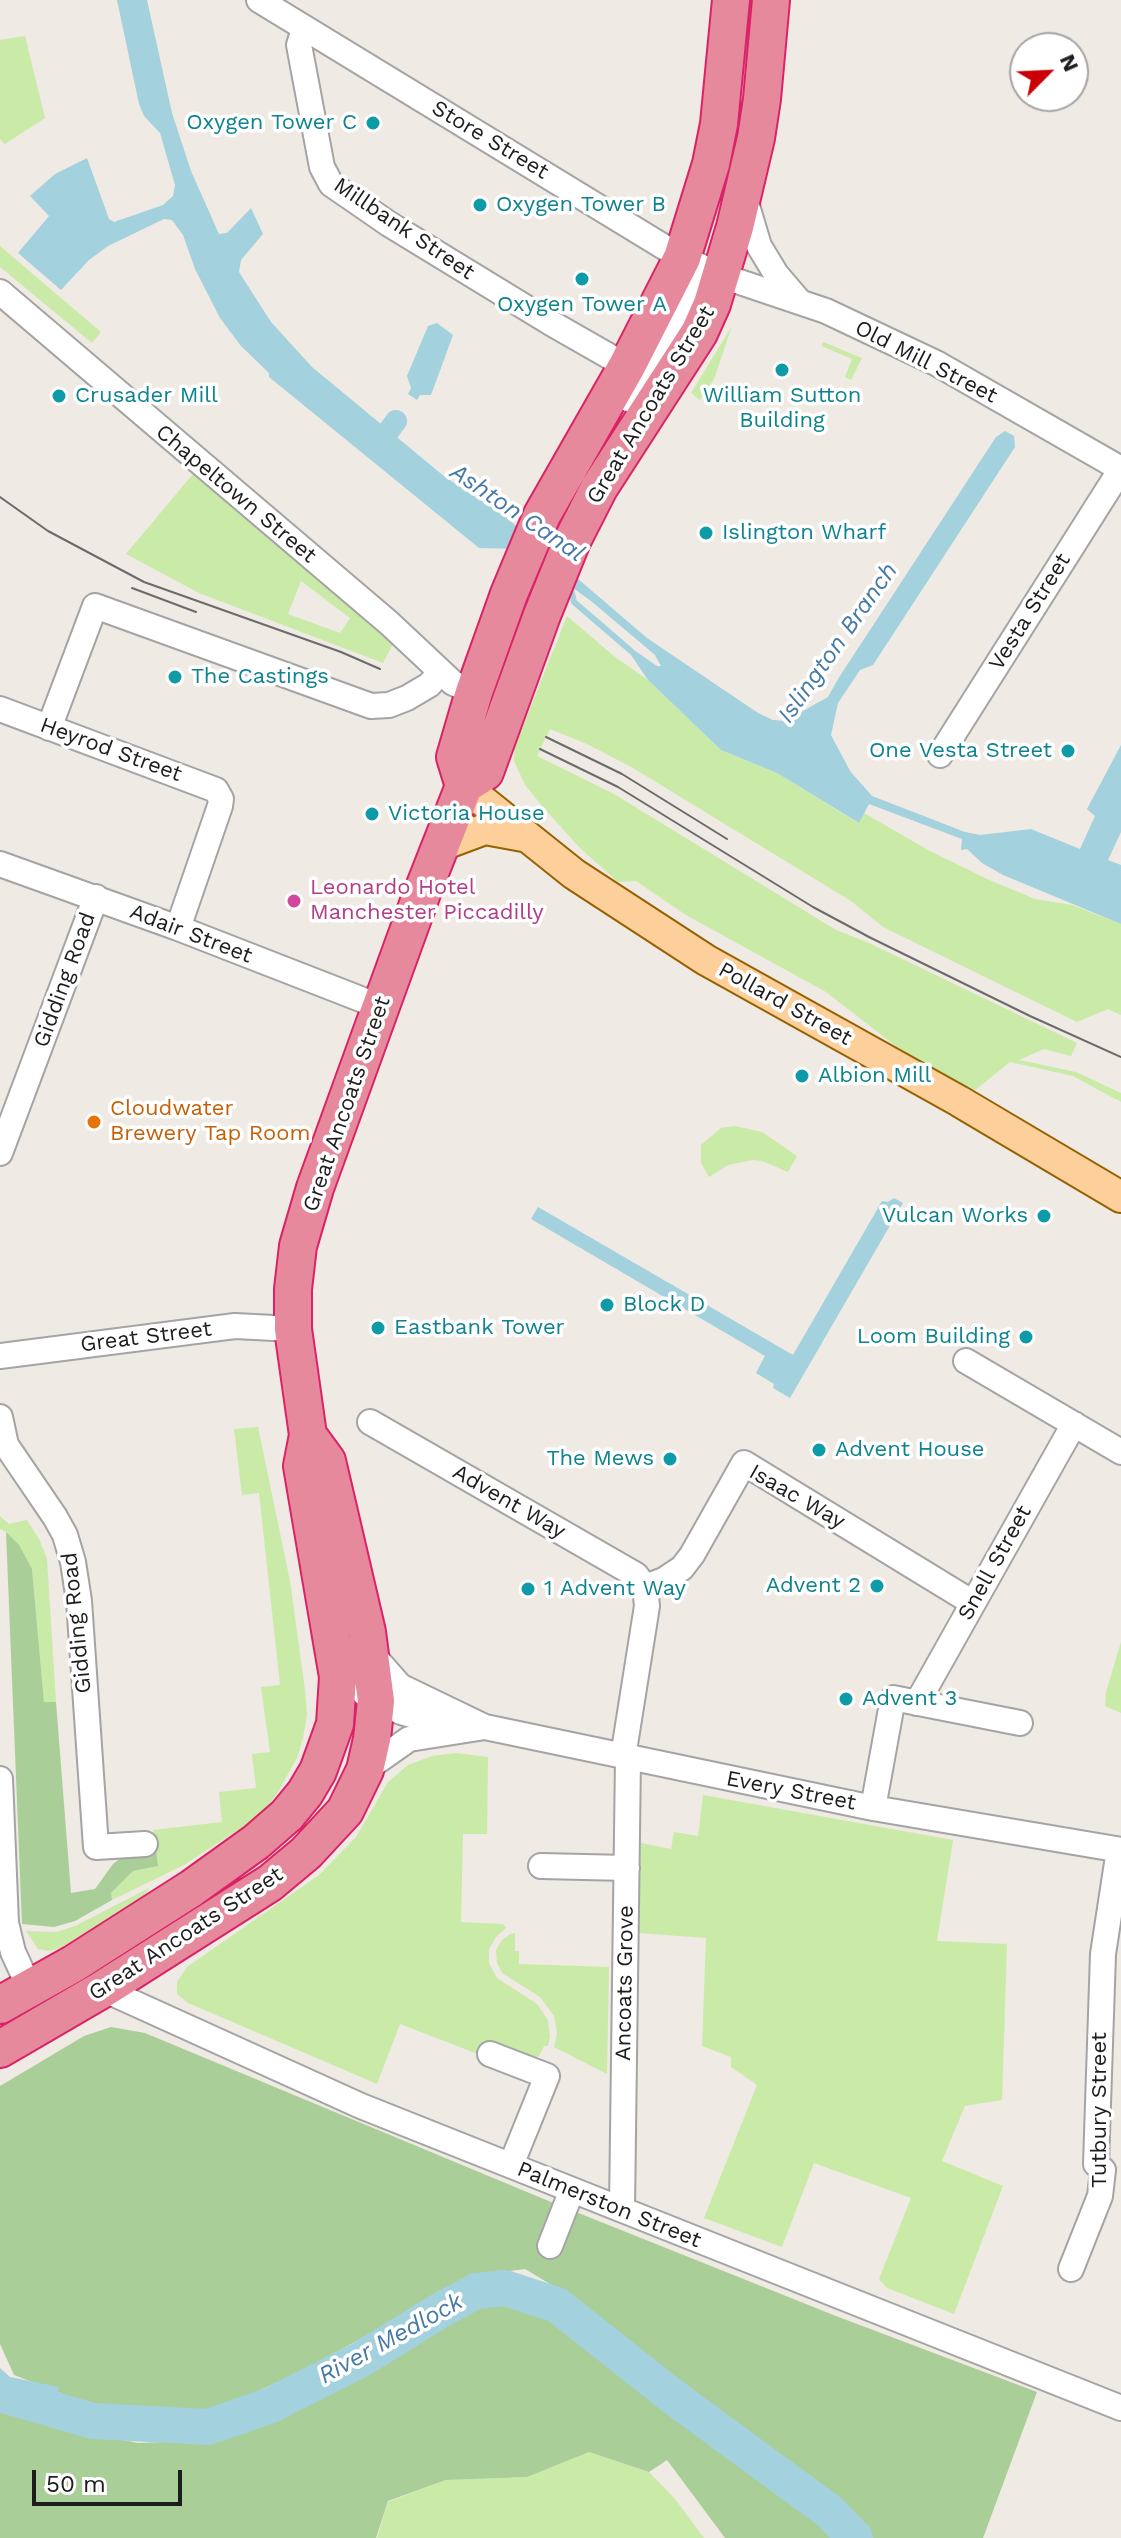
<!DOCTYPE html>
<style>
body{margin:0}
#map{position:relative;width:1121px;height:2538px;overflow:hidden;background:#efeae3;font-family:"Work Sans",sans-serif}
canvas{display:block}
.north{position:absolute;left:1009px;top:32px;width:80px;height:80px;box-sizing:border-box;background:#fff;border:2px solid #a5a5a5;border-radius:50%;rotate:66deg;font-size:22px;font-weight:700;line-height:32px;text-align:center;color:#1d1d1d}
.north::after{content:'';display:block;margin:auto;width:28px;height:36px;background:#ca0006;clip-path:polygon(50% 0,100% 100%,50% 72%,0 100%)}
.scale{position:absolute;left:32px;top:2470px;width:150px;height:36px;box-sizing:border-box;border:4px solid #1d1d1d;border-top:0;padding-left:10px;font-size:24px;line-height:28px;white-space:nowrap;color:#1d1d1d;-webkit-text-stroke:6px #fff;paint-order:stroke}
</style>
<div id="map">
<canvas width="1121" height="2538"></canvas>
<div class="north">N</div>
<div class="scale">50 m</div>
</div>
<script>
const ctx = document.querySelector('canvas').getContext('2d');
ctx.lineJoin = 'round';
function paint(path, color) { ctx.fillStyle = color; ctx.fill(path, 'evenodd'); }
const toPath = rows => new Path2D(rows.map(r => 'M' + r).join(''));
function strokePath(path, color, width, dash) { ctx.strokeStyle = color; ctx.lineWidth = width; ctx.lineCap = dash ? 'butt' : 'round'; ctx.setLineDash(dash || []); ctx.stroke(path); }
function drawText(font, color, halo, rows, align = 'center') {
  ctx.font = font + ' "Work Sans",sans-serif'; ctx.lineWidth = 7; ctx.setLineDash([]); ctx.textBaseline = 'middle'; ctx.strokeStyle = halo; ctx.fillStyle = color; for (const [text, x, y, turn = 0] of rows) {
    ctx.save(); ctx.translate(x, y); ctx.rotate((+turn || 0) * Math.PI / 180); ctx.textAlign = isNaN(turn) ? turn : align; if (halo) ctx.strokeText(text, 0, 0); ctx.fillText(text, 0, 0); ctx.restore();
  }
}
const grass = toPath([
 [25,36,45,118,5,144,0,139,0,40],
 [0,246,101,332,92,343,0,267],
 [732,326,714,379,700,400,691,393],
 [823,342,862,358,851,380,845,377,852,359,822,346],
 [193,474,393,644,383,663,199,593,126,554],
 [301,581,350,618,340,633,288,614],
 [567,616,615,657,648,680,721,750,777,773,858,823,864,813,928,850,987,879,1035,899,1072,905,1121,924,1121,1015,1108,1009,1077,1022,883,927,851,901,633,768,589,745,550,729,537,756,614,794,836,930,867,942,1077,1043,1071,1056,1044,1049,1019,1060,1076,1072,1121,1093,1121,1102,1073,1076,1010,1062,969,1095,897,1047,826,992,686,915,636,881,618,882,580,848,543,807,525,785,514,761,514,749],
 [735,1126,762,1132,797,1156,788,1172,762,1161,753,1160,728,1165,709,1177,701,1163,701,1145,721,1128],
 [258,1427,290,1581,305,1690,307,1715,303,1738,297,1758,278,1792,268,1806,250,1822,184,1865,112,1900,110,1894,133,1871,158,1866,153,1830,222,1822,219,1792,256,1788,252,1754,270,1752,261,1687,280,1685,259,1493,242,1495,234,1429],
 [0,1516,9,1524,27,1520,39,1539,47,1559,56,1702,44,1702,32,1569,6,1532,0,1529],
 [1121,1642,1121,1713,1105,1706,1106,1692],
 [456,1753,488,1757,487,1834,463,1834,461,1922,503,1924,506,1928,496,1937,489,1949,489,1963,497,1978,537,2004,548,2020,550,2036,548,2046,544,2046,539,2056,530,2059,483,2056,400,2024,377,2084,188,2003,177,1994,177,1982,187,1967,319,1875,356,1837,388,1782,408,1765,432,1756],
 [703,1795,953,1840,937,1941,1007,1944,1002,2100,965,2106,942,2161,1003,2186,954,2314,887,2288,879,2279,911,2198,814,2163,782,2247,704,2218,757,2085,731,2067,731,2057,702,2046,706,1938,638,1933,641,1843,671,1849,674,1832,698,1836],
 [149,1888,146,1894,60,1948,49,1951,38,1949,26,1931,56,1932,75,1926],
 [515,1933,515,1951,519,1951,519,1964,609,1967,607,2074,554,2047,557,2033,554,2016,540,1997,502,1973,497,1963,496,1950,502,1940,510,1934],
 [589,2452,649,2472,675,2499,704,2538,377,2538,388,2502,446,2480,527,2477]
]);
const forest = toPath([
 [6,1532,19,1545,32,1569,44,1702,56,1702,71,1893,95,1889,113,1864,122,1857,156,1849,158,1866,133,1871,111,1893,112,1900,75,1921,54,1927,22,1924],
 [111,2027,145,2033,551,2202,836,2316,1037,2392,983,2538,862,2538,832,2508,674,2385,560,2290,525,2269,475,2276,300,2372,227,2405,184,2416,94,2406,14,2375,0,2344,0,2086,84,2036],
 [508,2302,559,2325,821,2523,835,2538,725,2538,667,2460,649,2472,589,2452,527,2477,446,2480,388,2501,376,2538,0,2538,0,2407,51,2425,138,2443,214,2440,454,2310]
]);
const water = toPath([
 [117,0,147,0,172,113,191,171,219,234,227,233,251,208,263,234,241,260,239,272,271,322,312,367,445,477,501,513,647,638,758,713,773,720,785,721,828,697,838,679,996,437,1005,431,1014,436,1015,447,873,665,860,670,838,703,831,735,850,771,872,796,965,832,980,835,1031,829,1080,849,1095,816,1087,809,1121,745,1121,832,1108,860,1121,865,1121,924,1003,875,982,863,967,849,961,850,962,839,869,804,859,823,777,773,721,750,648,680,629,652,634,650,657,666,661,666,655,655,591,601,519,549,479,548,269,377,269,373,241,346,220,318,195,269,183,235,172,220,164,219,108,246,89,260,61,290,18,253,49,216,30,196,55,174,87,158,109,219,114,222,163,205,173,196,175,185,160,133,144,116,139,104],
 [437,323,453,335,431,395,420,395,417,400,408,394,411,388,407,376,428,326],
 [894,1198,903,1203,790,1398,773,1388,774,1384,756,1373,765,1356,531,1219,538,1207,793,1355,882,1201,888,1202],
 [0,2368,10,2377,59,2387,51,2425,0,2407]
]);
const stream = toPath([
 [570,585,574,602,631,651]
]);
const canal = toPath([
 [379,444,396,421]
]);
const river = toPath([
 [0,2394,93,2421,208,2427,269,2406,360,2360,439,2311,476,2291,505,2288,557,2305,672,2396,830,2512,855,2538]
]);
const minor = toPath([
 [259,0,682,258,722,276,826,311,936,363,1121,469],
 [304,29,299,45,322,167,331,184,389,224,551,323,614,359],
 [745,199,759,246,776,274,800,302],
 [0,292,389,623,453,683,474,692],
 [628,399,691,290,703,280,722,276],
 [0,709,216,790,221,799,220,806,178,928],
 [49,728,95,606,371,706,389,705,407,698,429,685,441,672],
 [940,755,1121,469],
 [0,864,178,928,381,1007],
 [0,1153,96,897],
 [0,1356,235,1326,293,1329],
 [966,1361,1121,1452],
 [0,1417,6,1445,55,1517,65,1535,73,1562,79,1601,96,1847,145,1844],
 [370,1422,636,1575,645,1587],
 [371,1653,400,1686,485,1727],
 [364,1693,401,1712,456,1728],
 [917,1703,1074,1424],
 [623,1757,647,1606,645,1587,664,1580,682,1568,692,1555,744,1463,973,1603],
 [365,1770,409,1739,485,1727,873,1808,1121,1850],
 [0,1779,6,1923,13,1952,30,1989],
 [873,1808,893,1698,1020,1723],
 [541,1866,627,1868],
 [103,1989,361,2106,1121,2408],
 [490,2054,547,2076,511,2165],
 [622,2208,628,1758],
 [550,2246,572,2190],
 [1071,2269,1100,2196,1103,2170,1096,2164,1103,1954,1119,1850]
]);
const major = toPath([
 [464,786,574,874,706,960,959,1101,1121,1197],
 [442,845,485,829,523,836]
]);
const highway = toPath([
 [465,785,485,772,542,615,572,541,599,488,699,333,712,304,735,227,756,138,762,99,771,0],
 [0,2005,73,1964,192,1888,256,1842,287,1815,305,1793,318,1771,335,1724,338,1677,302,1466,308,1435,293,1329,293,1289,298,1246,315,1188,422,893,464,786,455,757,474,692,509,594,542,515,627,366,682,258,711,164,719,124,731,0],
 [0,2049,103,1989,270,1883,306,1853,345,1811,365,1770,372,1739,376,1701,367,1632,327,1461,308,1435]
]);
const tram = toPath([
 [0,497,48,531,144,582,341,652,380,669],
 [132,588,196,612],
 [546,737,622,774,727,839],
 [540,749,618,787,813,907,869,937,1030,1016,1121,1057]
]);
const markers = [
 [373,123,8,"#0f9aa8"],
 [480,205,8,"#0f9aa8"],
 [582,279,8,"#0f9aa8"],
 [782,370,8,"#0f9aa8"],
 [59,396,8,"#0f9aa8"],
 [706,533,8,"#0f9aa8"],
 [175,677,8,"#0f9aa8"],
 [1068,751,8,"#0f9aa8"],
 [372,814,8,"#0f9aa8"],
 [294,901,8,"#d1479c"],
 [802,1076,8,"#0f9aa8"],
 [94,1122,8,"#e8710a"],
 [1044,1216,8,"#0f9aa8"],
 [607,1305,8,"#0f9aa8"],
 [378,1328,8,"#0f9aa8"],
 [1026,1337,8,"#0f9aa8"],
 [819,1450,8,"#0f9aa8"],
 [670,1459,8,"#0f9aa8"],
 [877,1586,8,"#0f9aa8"],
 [528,1589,8,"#0f9aa8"],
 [846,1699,8,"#0f9aa8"]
];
const cultureNames = [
 ["Oxygen Tower C",357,123,"right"],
 ["Oxygen Tower B",496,205],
 ["Oxygen Tower A",582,305,"center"],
 ["Crusader Mill",75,396],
 ["William Sutton",782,396,"center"],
 ["Building",782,421,"center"],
 ["Islington Wharf",722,533],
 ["The Castings",191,677],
 ["One Vesta Street",1052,751,"right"],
 ["Victoria House",388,814],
 ["Albion Mill",818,1076],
 ["Vulcan Works",1028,1216,"right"],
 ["Block D",623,1305],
 ["Eastbank Tower",394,1328],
 ["Loom Building",1010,1337,"right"],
 ["Advent House",835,1450],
 ["The Mews",654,1459,"right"],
 ["Advent 2",861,1586,"right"],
 ["1 Advent Way",544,1589],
 ["Advent 3",862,1699]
];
const streetNames = [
 ["Store Street",490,140,31],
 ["Millbank Street",404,229,34],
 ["Old Mill Street",926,362,27],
 ["Great Ancoats Street",651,405,-59],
 ["Chapeltown Street",236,494,40],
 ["Vesta Street",1030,612,-58],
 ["Heyrod Street",111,750,20],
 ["Adair Street",191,934,21],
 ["Gidding Road",65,980,-70],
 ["Pollard Street",785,1004,29],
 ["Great Ancoats Street",347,1104,-71],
 ["Great Street",146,1337,-7],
 ["Isaac Way",797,1497,30],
 ["Advent Way",509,1502,30],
 ["Snell Street",995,1563,-61],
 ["Gidding Road",77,1623,-96],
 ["Every Street",791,1791,11],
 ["Great Ancoats Street",186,1934,-33],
 ["Ancoats Grove",625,1983,-89],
 ["Tutbury Street",1100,2110,-90],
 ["Palmerston Street",609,2205,22]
];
const hotelNames = [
 ["Leonardo Hotel",310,888],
 ["Manchester Piccadilly",310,913]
];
const foodNames = [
 ["Cloudwater",110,1109],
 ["Brewery Tap Room",110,1134]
];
const waterNames = [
 ["Ashton Canal",517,513,34],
 ["Islington Branch",838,643,-55],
 ["River Medlock",391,2339,-29]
];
paint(grass, '#caeaa8');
paint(forest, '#a9ce97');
paint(water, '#a3d1dd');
strokePath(stream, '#a3d1dd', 6);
strokePath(canal, '#a3d1dd', 22);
strokePath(river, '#a3d1dd', 36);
strokePath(minor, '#a4a4a4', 28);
strokePath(major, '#966100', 34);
strokePath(highway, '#db2266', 40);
strokePath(minor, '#fff', 24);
strokePath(major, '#fdcf9a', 30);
strokePath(highway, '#e7899d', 36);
strokePath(tram, '#6b6b6b', 2);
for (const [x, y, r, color] of markers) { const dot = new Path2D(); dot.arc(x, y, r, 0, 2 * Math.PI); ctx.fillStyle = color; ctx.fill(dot); strokePath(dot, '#fff', 3); }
drawText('22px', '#0d838f', '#fff', cultureNames, 'left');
drawText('22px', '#1d1d1d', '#fff', streetNames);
drawText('22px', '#b23c85', '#fff', hotelNames, 'left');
drawText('22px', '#c56008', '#fff', foodNames, 'left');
drawText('italic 24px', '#4679a6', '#fff', waterNames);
</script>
